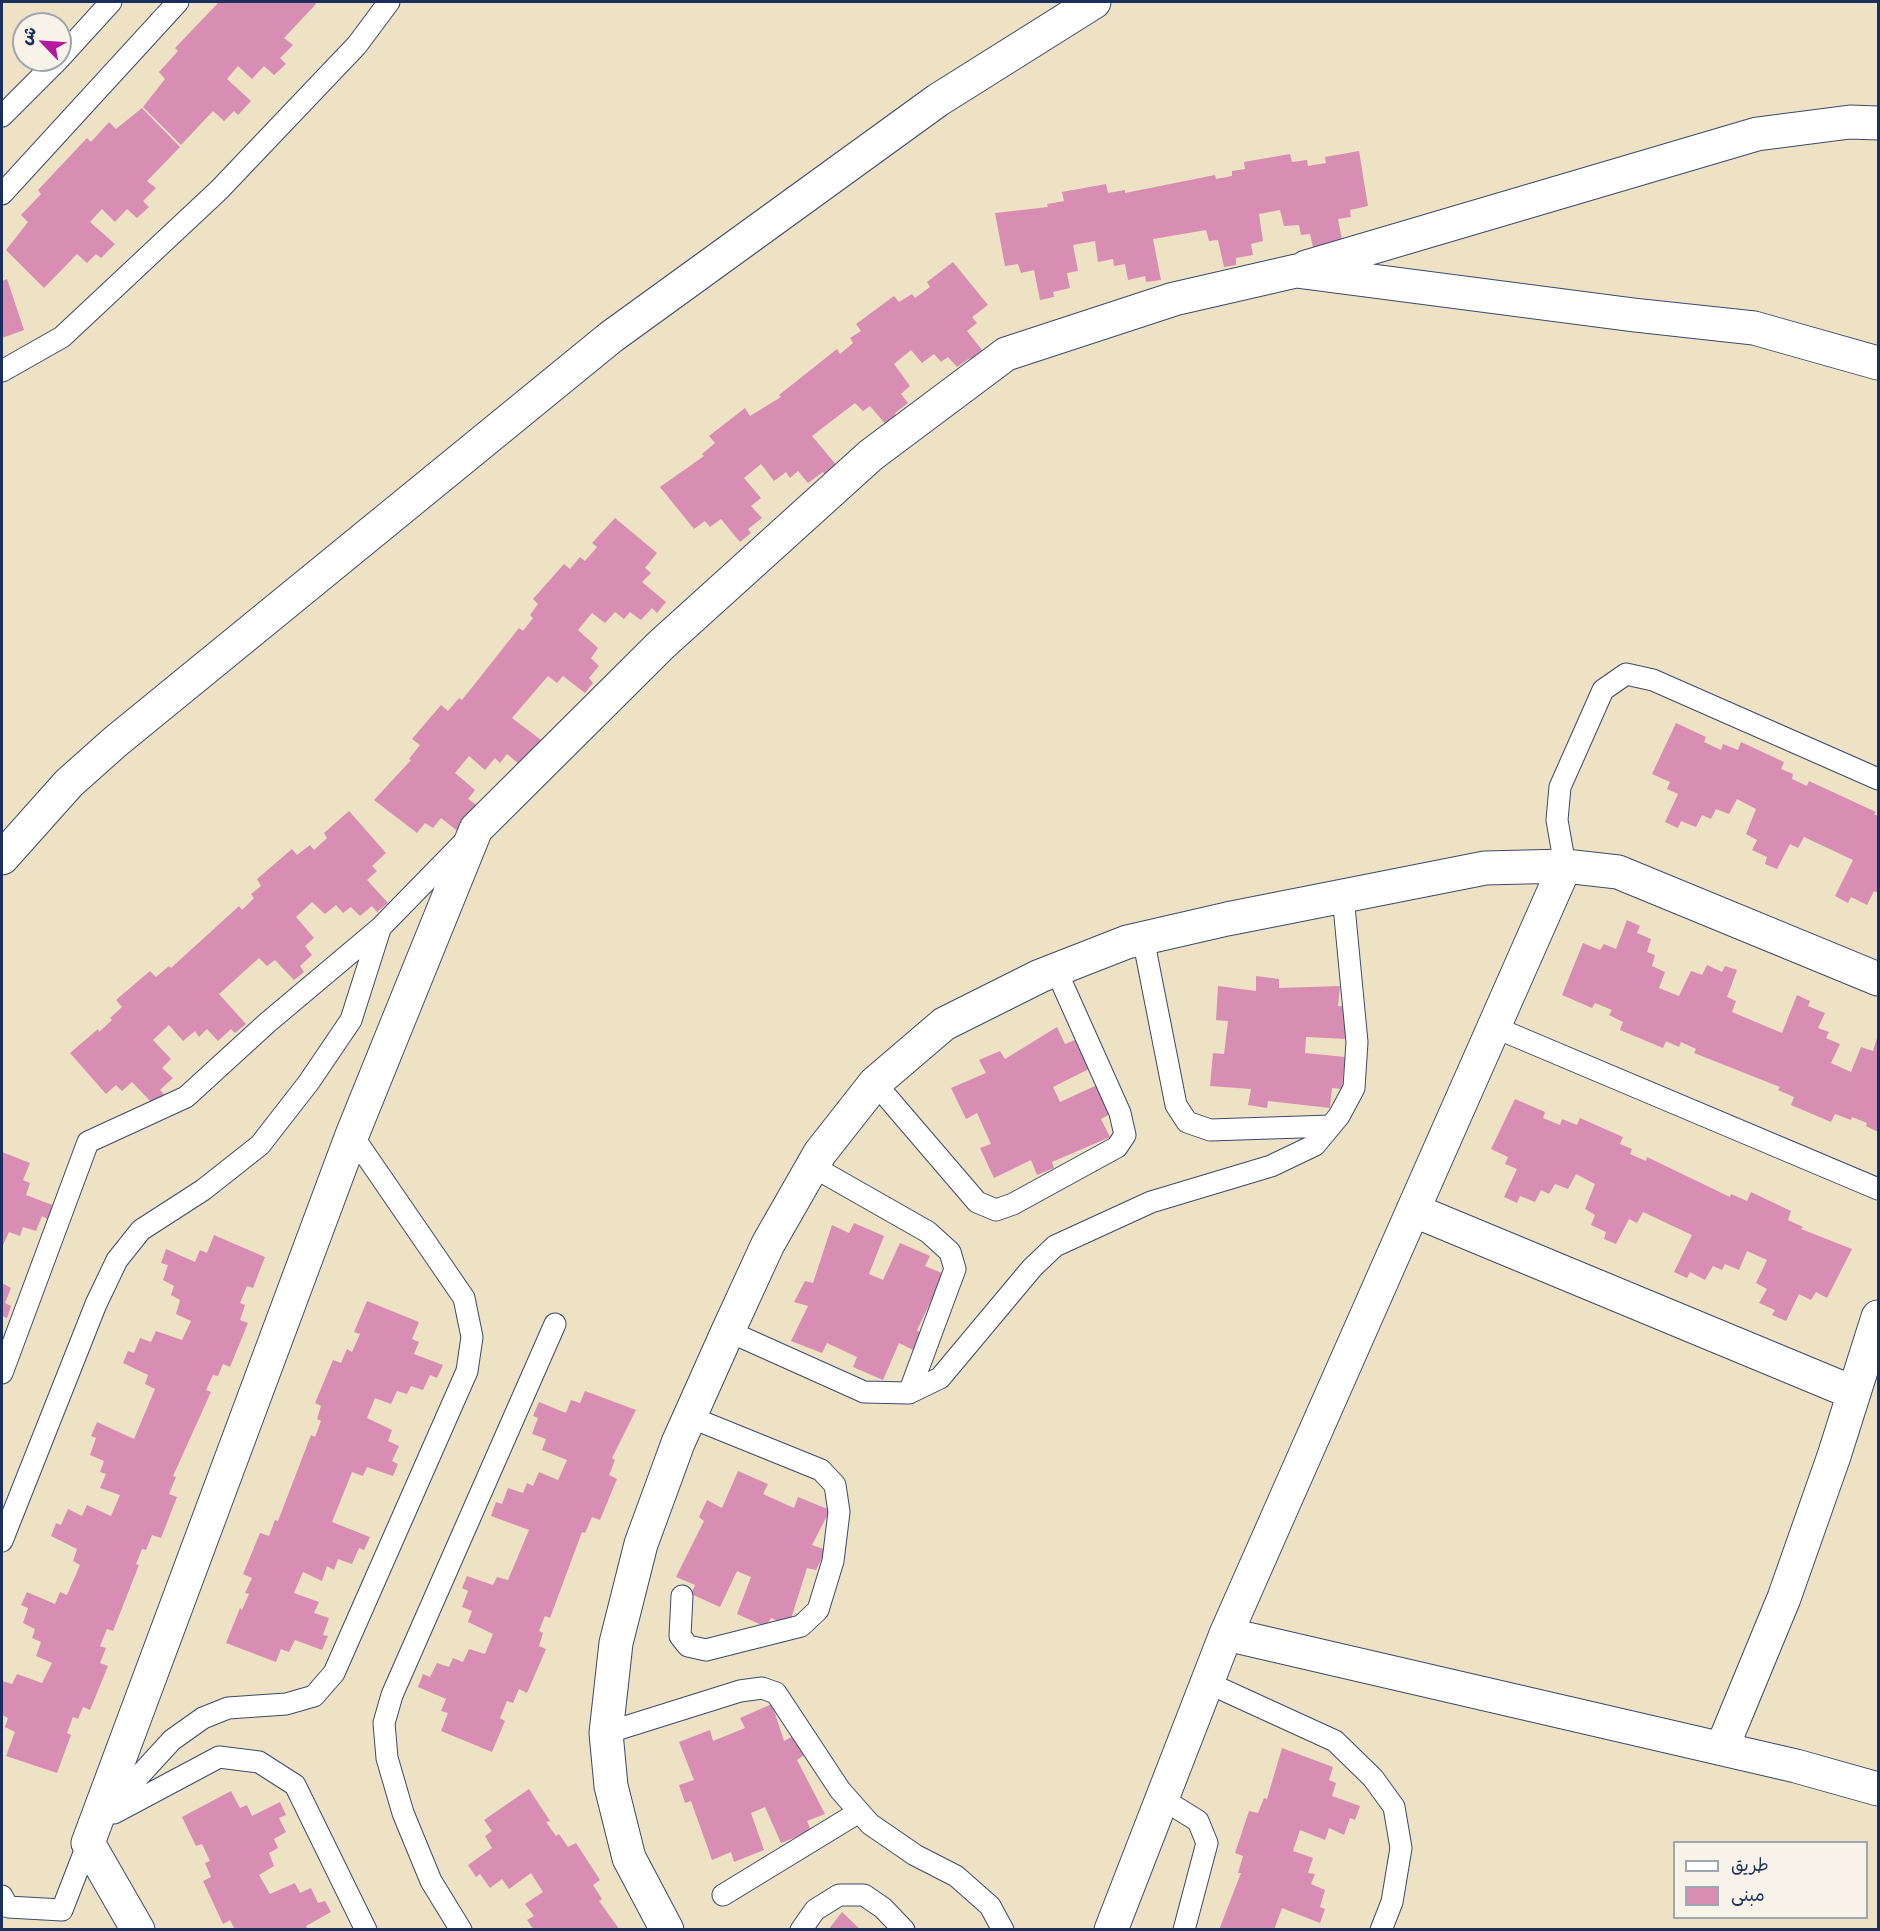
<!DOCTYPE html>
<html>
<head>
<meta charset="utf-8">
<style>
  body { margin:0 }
  #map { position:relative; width:1880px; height:1931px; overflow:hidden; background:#ede2c3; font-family:Delius,"Playpen Sans Arabic",sans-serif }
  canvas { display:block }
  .frame { position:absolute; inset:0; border:3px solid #1b2f5e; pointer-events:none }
  .legend { position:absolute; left:1673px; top:1841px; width:195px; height:78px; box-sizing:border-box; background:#f7f3e8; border:2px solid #9fa5b1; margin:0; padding:8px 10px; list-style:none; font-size:18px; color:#1b2f5e }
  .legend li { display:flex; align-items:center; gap:12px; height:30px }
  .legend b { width:30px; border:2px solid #9fa5b1 }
  .north { position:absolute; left:12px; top:12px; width:60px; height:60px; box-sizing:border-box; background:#f7f3e8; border:2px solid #9fa5b1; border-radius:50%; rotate:295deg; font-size:16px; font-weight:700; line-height:24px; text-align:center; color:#1b2f5e }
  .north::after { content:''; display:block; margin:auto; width:21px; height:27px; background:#b5179e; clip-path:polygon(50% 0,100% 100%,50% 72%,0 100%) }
</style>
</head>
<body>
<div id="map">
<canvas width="1880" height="1931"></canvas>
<div class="frame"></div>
<ul class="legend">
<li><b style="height:8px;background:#fff"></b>طريق</li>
<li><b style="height:16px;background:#d88eb3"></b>مبنى</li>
</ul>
<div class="north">ش</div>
</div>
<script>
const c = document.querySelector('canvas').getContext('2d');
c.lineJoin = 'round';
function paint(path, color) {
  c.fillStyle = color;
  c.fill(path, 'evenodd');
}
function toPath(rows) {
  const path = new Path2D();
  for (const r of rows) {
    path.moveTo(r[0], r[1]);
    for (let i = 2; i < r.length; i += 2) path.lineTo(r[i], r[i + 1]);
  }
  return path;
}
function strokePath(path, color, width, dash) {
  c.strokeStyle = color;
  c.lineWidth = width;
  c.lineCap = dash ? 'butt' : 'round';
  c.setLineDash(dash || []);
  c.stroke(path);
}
const building = toPath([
  [219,2,314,2,316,4,284,38,293,45,280,58,286,64,274,75,264,66,252,79,238,66,227,79,251,101,238,115,234,111,224,121,213,111,181,145,143,107,165,79,159,72,178,51,175,48],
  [142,108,180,147,147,181,156,188,143,201,149,207,137,218,127,209,115,222,102,209,90,222,115,244,101,258,96,254,87,263,77,254,44,288,6,250,28,222,21,215,41,194,38,190,87,138,91,142,109,122,116,129],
  [1359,151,1368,206,1350,210,1351,217,1338,219,1344,250,1329,245,1313,247,1310,234,1301,235,1299,225,1284,226,1280,210,1259,214,1263,241,1251,244,1253,255,1236,258,1236,265,1224,267,1218,240,1209,241,1206,230,1153,239,1161,280,1146,282,1145,276,1128,280,1125,264,1114,266,1113,259,1098,262,1095,241,1073,245,1078,271,1067,273,1070,288,1053,292,1054,297,1040,300,1034,270,1021,273,1018,264,1005,266,995,213,1048,207,1047,204,1064,201,1062,192,1106,184,1108,193,1125,190,1125,193,1215,175,1216,179,1232,176,1232,171,1245,169,1244,162,1290,154,1292,162,1307,160,1308,166,1326,163,1325,157],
  [953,262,988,305,972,317,977,323,967,331,986,355,975,364,970,358,957,367,948,357,941,362,934,354,922,363,911,350,894,364,910,386,901,394,908,403,895,413,898,419,888,427,870,406,863,411,855,403,812,436,838,467,826,477,823,472,808,483,798,471,790,478,786,472,774,481,761,464,744,478,761,498,751,506,762,518,748,529,751,533,740,542,721,519,710,527,705,521,694,529,660,487,704,456,702,454,715,443,709,436,745,408,750,416,781,397,779,395,837,349,840,354,853,343,850,338,861,331,856,324,894,296,899,302,912,294,915,298,930,287,927,282],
  [7,279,24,330,2,338,2,281],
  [615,518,657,553,645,568,651,573,642,582,666,602,657,613,652,608,641,620,630,612,624,619,615,612,605,623,592,613,578,630,598,648,591,658,599,666,589,678,593,683,585,693,563,676,557,683,548,676,512,718,545,743,535,755,530,751,519,764,507,754,500,763,495,758,485,770,469,756,455,773,475,790,468,799,481,808,465,837,441,818,433,828,425,823,417,833,374,800,411,760,409,759,420,745,412,739,441,705,448,711,459,698,462,700,519,628,523,631,533,618,530,615,538,604,533,599,564,564,570,569,580,557,585,561,597,547,592,543],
  [1676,723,1706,737,1704,742,1721,750,1723,744,1738,750,1741,742,1784,762,1781,769,1793,774,1792,779,1807,786,1809,781,1876,812,1874,814,1878,816,1878,893,1874,891,1867,905,1851,897,1848,903,1835,896,1853,860,1804,837,1798,848,1790,844,1777,869,1765,864,1767,857,1752,850,1757,840,1746,834,1756,809,1737,799,1729,814,1716,809,1711,819,1702,815,1696,827,1681,821,1678,828,1665,822,1678,794,1667,789,1670,782,1652,774],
  [349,811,386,853,372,866,377,871,367,880,388,903,377,912,372,906,360,916,351,907,343,913,336,905,325,914,312,902,296,917,314,938,305,946,312,955,300,966,304,972,294,980,275,960,267,966,259,958,219,994,246,1024,235,1033,231,1029,218,1041,207,1029,199,1037,195,1031,183,1041,169,1025,153,1040,171,1059,162,1068,173,1078,160,1090,164,1094,153,1104,132,1082,122,1091,116,1085,106,1094,70,1053,98,1029,99,1032,112,1020,110,1018,122,1007,116,1000,150,971,156,977,169,966,171,968,239,906,242,910,254,898,251,894,261,886,257,879,292,849,297,855,310,845,314,850,327,838,324,833],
  [1627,920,1640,926,1637,933,1651,939,1647,952,1655,955,1652,966,1665,972,1659,988,1679,996,1691,971,1702,975,1707,965,1722,972,1725,966,1737,970,1727,997,1736,1001,1732,1012,1782,1033,1797,995,1810,1001,1808,1006,1825,1013,1818,1028,1829,1032,1826,1038,1840,1044,1831,1063,1851,1072,1861,1047,1873,1051,1878,1035,1878,1132,1866,1126,1867,1123,1852,1117,1851,1120,1835,1114,1831,1122,1791,1105,1794,1097,1778,1090,1780,1087,1694,1053,1696,1049,1681,1042,1679,1047,1666,1041,1663,1048,1620,1030,1623,1022,1609,1015,1612,1010,1595,1003,1592,1008,1562,995,1583,943,1600,950,1604,944,1616,949],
  [1256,976,1279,979,1279,988,1340,986,1338,1006,1349,1007,1346,1039,1306,1037,1305,1053,1345,1057,1342,1089,1332,1088,1330,1108,1268,1101,1267,1108,1248,1105,1251,1089,1210,1086,1213,1053,1224,1054,1228,1021,1216,1020,1218,986,1256,991],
  [1057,1027,1065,1044,1075,1040,1089,1069,1053,1087,1060,1102,1097,1085,1110,1114,1101,1119,1110,1137,1052,1162,1054,1168,1037,1175,1031,1160,994,1178,980,1148,991,1144,977,1113,966,1119,951,1088,986,1073,979,1060,1000,1051,1005,1059],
  [1515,1099,1545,1112,1543,1118,1560,1125,1562,1119,1577,1125,1580,1118,1623,1137,1620,1144,1632,1149,1630,1154,1646,1161,1647,1157,1730,1197,1731,1194,1747,1201,1751,1192,1791,1211,1788,1220,1803,1227,1801,1229,1852,1249,1827,1298,1816,1292,1811,1300,1799,1294,1786,1321,1772,1315,1775,1310,1759,1303,1767,1289,1756,1283,1767,1260,1747,1251,1739,1270,1725,1264,1722,1270,1713,1266,1705,1280,1690,1272,1687,1278,1674,1272,1692,1235,1643,1212,1637,1223,1629,1219,1616,1244,1604,1239,1606,1232,1591,1225,1595,1215,1585,1209,1595,1184,1576,1174,1568,1189,1555,1184,1549,1194,1541,1190,1535,1202,1520,1196,1517,1203,1504,1197,1517,1169,1505,1164,1508,1157,1491,1149],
  [2,1152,30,1163,23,1180,30,1183,26,1195,55,1206,49,1220,42,1216,36,1231,23,1227,20,1236,9,1232,3,1245],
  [854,1223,884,1236,869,1274,883,1280,900,1243,930,1256,925,1266,944,1274,917,1330,922,1334,913,1350,899,1343,883,1380,853,1367,857,1357,827,1343,822,1353,791,1341,808,1306,794,1302,805,1281,813,1283,832,1225,849,1233],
  [214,1235,265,1257,253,1288,247,1286,240,1303,245,1305,240,1320,248,1323,230,1367,223,1364,218,1376,213,1375,206,1390,211,1392,173,1476,176,1477,169,1494,177,1497,161,1538,152,1535,146,1550,142,1549,136,1564,139,1565,113,1631,107,1629,100,1646,106,1648,100,1663,108,1666,90,1710,83,1707,78,1719,73,1717,67,1733,71,1735,57,1773,6,1756,15,1732,5,1727,8,1718,2,1715,2,1681,12,1684,17,1674,42,1683,52,1663,36,1656,41,1642,32,1638,35,1629,23,1623,28,1608,21,1605,27,1592,55,1604,60,1592,67,1595,80,1565,73,1561,77,1549,51,1536,56,1523,61,1525,68,1509,82,1516,87,1505,111,1516,120,1495,100,1488,106,1474,100,1472,104,1461,90,1455,96,1438,91,1436,97,1422,134,1439,155,1389,145,1384,148,1375,123,1363,128,1351,134,1353,140,1338,151,1342,156,1331,182,1340,191,1321,176,1314,180,1300,171,1295,174,1286,163,1280,168,1265,161,1263,166,1249,195,1262,200,1250,207,1253],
  [2,1283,11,1288,5,1303,11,1306,7,1318,2,1316],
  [367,1301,419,1322,412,1339,419,1342,414,1354,443,1365,437,1378,430,1375,423,1390,411,1386,407,1394,397,1391,391,1404,375,1398,367,1418,392,1430,388,1441,399,1446,392,1461,398,1464,393,1476,367,1467,363,1476,352,1472,332,1522,370,1537,364,1550,359,1548,352,1564,338,1559,334,1570,327,1566,322,1581,303,1572,294,1593,319,1602,314,1613,329,1618,323,1635,328,1636,322,1650,295,1640,289,1652,281,1649,276,1662,226,1643,240,1608,242,1610,249,1594,245,1593,252,1578,243,1574,260,1533,269,1536,275,1520,278,1521,311,1435,315,1437,321,1421,317,1419,321,1406,315,1403,333,1360,341,1363,347,1349,352,1352,360,1334,354,1332],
  [585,1391,636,1410,612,1458,615,1460,609,1475,617,1479,600,1520,592,1517,585,1533,582,1532,550,1618,545,1616,539,1631,543,1633,539,1646,546,1649,527,1693,519,1689,513,1703,507,1701,500,1718,505,1721,492,1752,441,1731,448,1713,441,1711,446,1699,418,1687,423,1674,430,1677,437,1663,449,1667,453,1658,463,1662,469,1649,485,1654,493,1634,468,1622,472,1611,462,1607,468,1591,462,1588,467,1576,493,1585,497,1577,508,1580,529,1530,491,1516,496,1502,502,1504,508,1488,523,1493,527,1483,533,1486,539,1472,558,1480,567,1460,542,1450,546,1439,532,1434,538,1418,533,1416,539,1402,566,1413,571,1400,580,1403],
  [738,1471,768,1484,763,1494,794,1508,798,1497,830,1510,812,1545,826,1550,816,1570,807,1568,789,1625,771,1618,766,1627,737,1614,751,1577,737,1571,720,1607,691,1594,695,1585,676,1577,704,1521,699,1517,707,1500,722,1508],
  [772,1704,784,1741,797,1734,804,1755,797,1760,825,1814,807,1821,811,1831,781,1843,765,1807,751,1813,764,1850,734,1862,731,1852,712,1860,691,1801,685,1803,679,1785,694,1780,679,1742,710,1730,713,1741,745,1728,740,1718],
  [1282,1748,1333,1767,1329,1780,1336,1783,1332,1796,1360,1806,1355,1820,1350,1818,1344,1835,1329,1828,1325,1840,1300,1830,1293,1851,1313,1858,1308,1873,1315,1874,1311,1884,1325,1890,1320,1907,1325,1909,1320,1923,1282,1908,1274,1930,1219,1930,1241,1873,1238,1873,1243,1856,1235,1853,1249,1811,1258,1813,1264,1798,1267,1799],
  [529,1789,550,1821,546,1822,556,1836,559,1834,568,1847,576,1843,600,1880,593,1885,602,1899,599,1901,620,1930,534,1930,527,1920,534,1916,525,1904,543,1892,531,1873,509,1889,502,1879,490,1888,480,1874,476,1877,468,1865,492,1848,485,1836,492,1831,484,1820],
  [231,1791,240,1808,247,1805,252,1816,280,1802,286,1815,279,1818,286,1832,274,1839,278,1848,269,1853,274,1866,259,1875,270,1894,295,1883,300,1893,311,1888,318,1903,325,1901,331,1912,306,1926,308,1930,235,1930,230,1920,223,1924,203,1881,211,1877,205,1863,210,1861,202,1844,196,1846,182,1817],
  [842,1912,861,1930,828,1930]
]);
const service = toPath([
  [60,58,111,2],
  [2,116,58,60],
  [2,194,178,2],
  [2,371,62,337,219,190,357,45,389,2],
  [1565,866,1557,820,1560,787,1603,690,1626,674,1653,680,1878,779],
  [1143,938,1176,1105,1187,1122,1210,1130,1331,1126],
  [1494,1027,1878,1189],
  [875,1083,977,1202,996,1210,1013,1204,1117,1147,1125,1135,1120,1113,1056,970],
  [812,1166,928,1232,950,1252,955,1269,909,1393],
  [728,1331,864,1392,909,1393,940,1378,1032,1268,1055,1246,1151,1202,1271,1166,1315,1145,1339,1116,1354,1088,1357,1042,1343,896],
  [2,1373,88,1142,186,1097,267,1023,380,928,465,841],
  [2,1541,96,1304,117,1260,141,1230,203,1190,260,1145,309,1082,351,1020,380,929],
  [682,1596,680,1636,688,1646,706,1650,801,1626,818,1610,833,1561,839,1512,835,1485,821,1470,690,1417],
  [1206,1682,1335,1741,1373,1778,1394,1807,1401,1848,1392,1902,1381,1930],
  [606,1733,740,1691,762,1688,776,1693,840,1790,870,1824,915,1855,956,1876,990,1906,1003,1930],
  [1161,1798,1198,1821,1207,1843,1184,1930],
  [105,1813,172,1740,203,1718,228,1708,286,1704,314,1696,334,1673,467,1371,472,1337,464,1298,352,1135],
  [114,1813,219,1757,259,1762,295,1785,366,1930],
  [723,1895,859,1812],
  [2,1896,8,1907,62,1910,88,1843],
  [461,1930,431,1881,403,1813,387,1758,384,1723,392,1695,555,1324],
  [801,1930,815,1910,839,1895,864,1895,883,1908,904,1930]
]);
const minor = toPath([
  [1306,267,1757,134,1850,122,1878,123],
  [1413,1210,1854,1393],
  [1226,1634,1796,1766,1878,1789],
  [1722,1748,1784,1598,1834,1456,1878,1317],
  [138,1930,88,1843,352,1135,476,829,661,645,871,455,1006,354,1174,299,1296,271,1634,315,1754,328,1878,363],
  [667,1930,629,1858,611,1786,606,1733,616,1643,641,1544,678,1443,728,1331,768,1244,820,1153,875,1083,944,1024,1040,976,1127,942,1227,919,1485,868,1565,866,1618,872,1878,979],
  [1111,1930,1226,1634,1565,866]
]);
const tertiary = toPath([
  [2,858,69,783,115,742,611,337,938,100,1094,2]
]);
paint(building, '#d88eb3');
strokePath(service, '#3a4a6d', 23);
strokePath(minor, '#3a4a6d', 35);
strokePath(tertiary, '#3a4a6d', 35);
strokePath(service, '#fff', 21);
strokePath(minor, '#fff', 33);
strokePath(tertiary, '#fff', 33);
</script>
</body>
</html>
